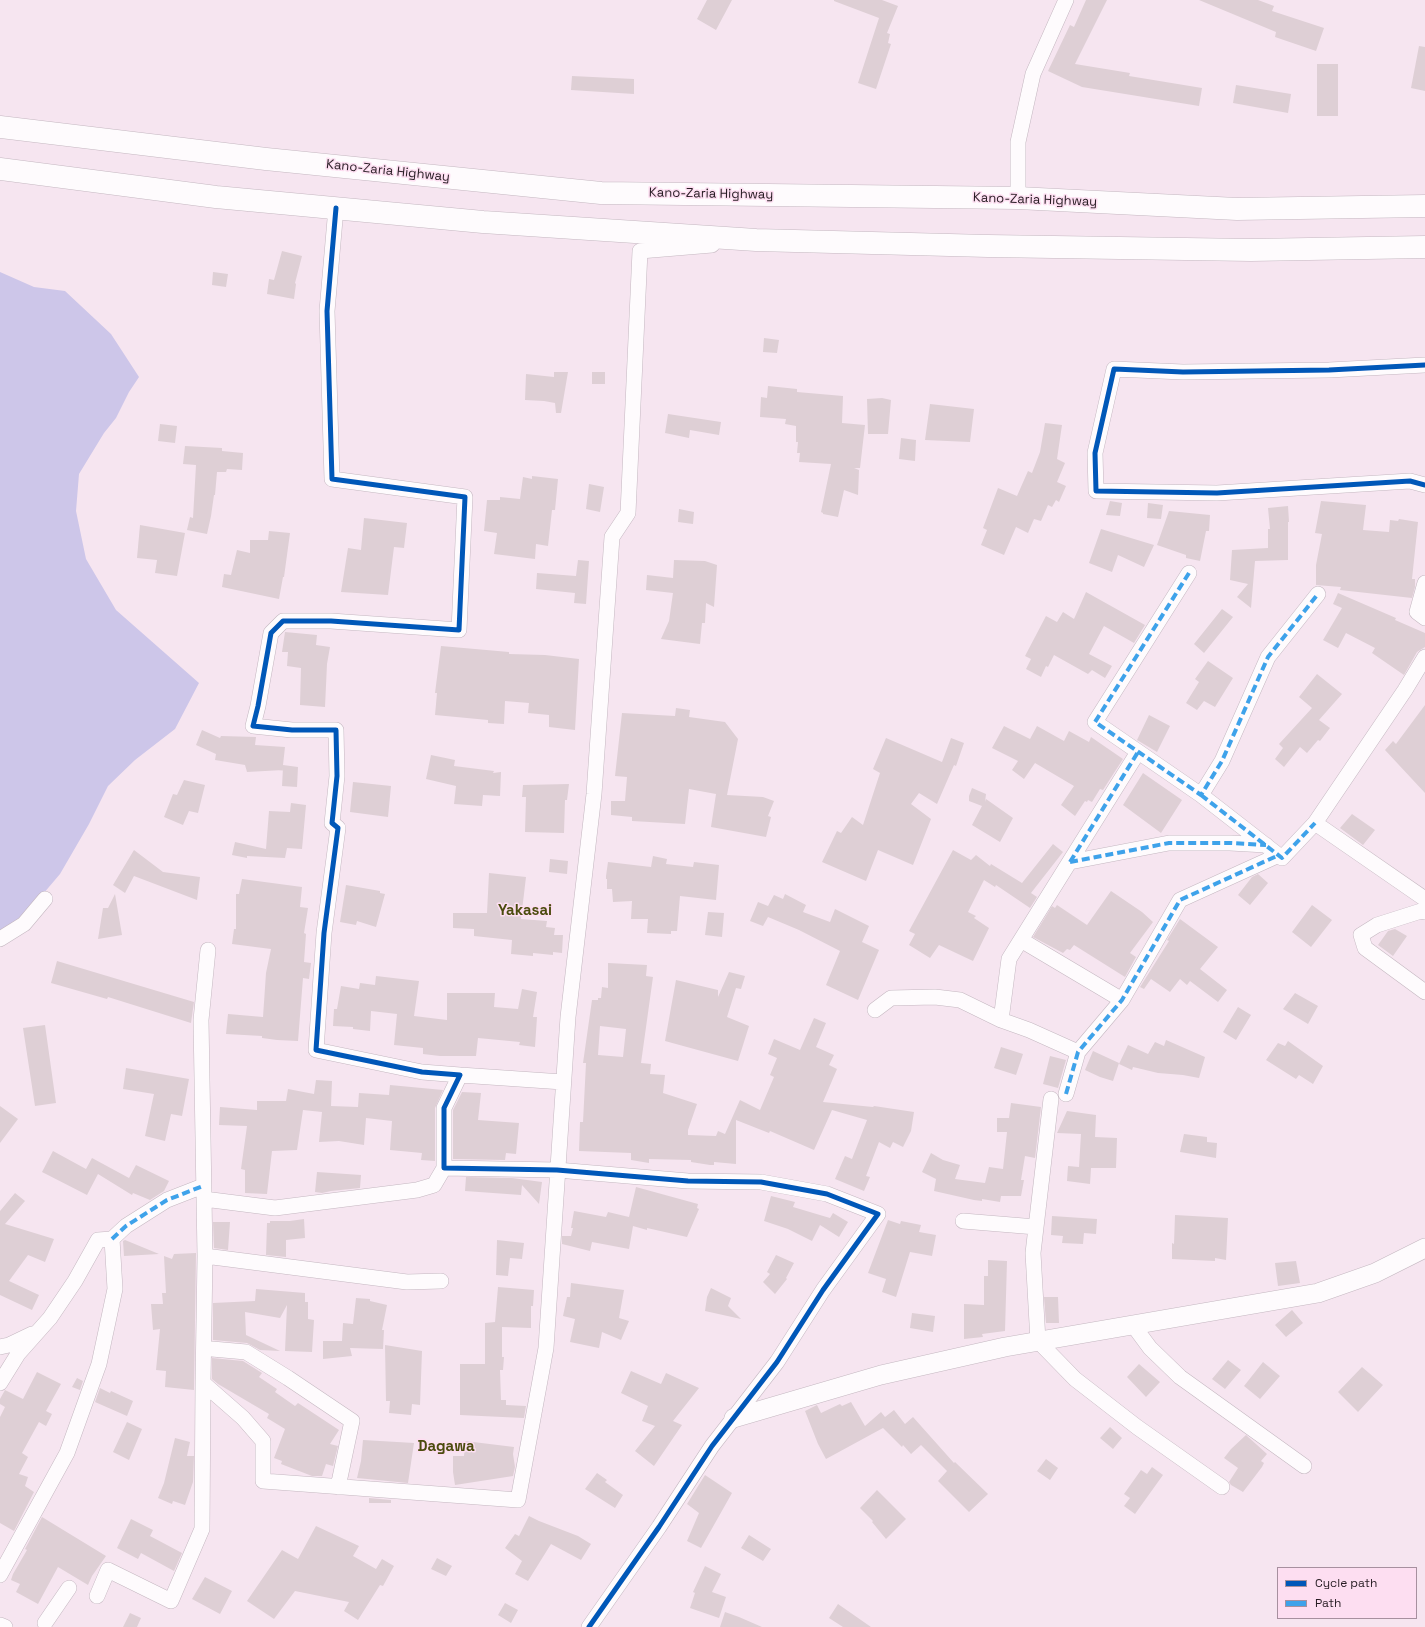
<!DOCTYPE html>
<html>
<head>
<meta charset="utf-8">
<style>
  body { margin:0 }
  #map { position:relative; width:1425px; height:1627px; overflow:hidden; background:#f6e5f0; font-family:"Space Grotesk",sans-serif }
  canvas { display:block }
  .legend { position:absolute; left:1277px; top:1567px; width:140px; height:52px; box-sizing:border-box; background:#fddef1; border:1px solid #a7909f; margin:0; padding:5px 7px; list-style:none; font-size:12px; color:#271c23 }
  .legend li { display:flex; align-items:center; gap:8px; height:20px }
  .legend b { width:20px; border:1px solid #a7909f }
</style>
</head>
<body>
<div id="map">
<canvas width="1425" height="1627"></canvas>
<ul class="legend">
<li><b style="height:5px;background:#0057b8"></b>Cycle path</li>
<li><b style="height:5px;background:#3ea2ea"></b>Path</li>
</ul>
</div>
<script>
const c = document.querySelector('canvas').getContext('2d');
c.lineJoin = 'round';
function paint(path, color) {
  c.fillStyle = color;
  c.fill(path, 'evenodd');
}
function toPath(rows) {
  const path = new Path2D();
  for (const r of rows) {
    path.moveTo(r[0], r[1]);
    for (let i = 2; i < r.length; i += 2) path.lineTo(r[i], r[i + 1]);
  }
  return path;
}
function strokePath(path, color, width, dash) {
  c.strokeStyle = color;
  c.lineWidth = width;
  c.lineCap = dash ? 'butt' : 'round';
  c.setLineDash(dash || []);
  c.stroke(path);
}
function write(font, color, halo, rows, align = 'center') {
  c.font = font + ' "Space Grotesk",sans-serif';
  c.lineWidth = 3;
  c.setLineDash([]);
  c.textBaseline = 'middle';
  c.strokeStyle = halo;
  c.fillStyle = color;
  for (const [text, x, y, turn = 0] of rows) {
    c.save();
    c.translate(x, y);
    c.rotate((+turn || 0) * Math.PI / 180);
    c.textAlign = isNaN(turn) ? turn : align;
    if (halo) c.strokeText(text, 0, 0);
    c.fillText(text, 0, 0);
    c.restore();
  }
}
const water = toPath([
  [0,272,34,287,65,291,111,334,139,377,129,392,116,418,104,433,79,474,76,511,86,559,116,610,199,683,175,729,135,760,108,786,89,824,60,874,15,927,0,934]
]);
const building = toPath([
  [707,0,732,0,716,30,697,19],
  [834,0,882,0,898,6,887,33,890,34,888,43,891,44,876,89,858,83,879,18,834,1],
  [1086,0,1107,0,1075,64,1130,73,1129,76,1202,88,1199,106,1082,87,1048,71,1070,25,1074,27],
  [1199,0,1258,0,1274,6,1272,11,1324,28,1316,51,1275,37,1276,32],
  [1419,46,1425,47,1425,91,1411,88],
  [1317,64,1338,64,1338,116,1317,116],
  [572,76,634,79,634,94,571,90],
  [1236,85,1291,94,1288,113,1233,103],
  [282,251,302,256,295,283,296,284,294,299,267,294,269,279,274,280],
  [213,272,228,274,226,287,212,285],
  [764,338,779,340,777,353,763,352],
  [554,372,568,372,561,413,556,413,555,403,544,401,525,400,526,374,554,377],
  [592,372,605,372,605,384,592,384],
  [768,386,797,389,797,392,843,396,842,423,865,425,860,468,854,468,859,470,858,495,844,490,838,517,823,514,823,513,821,512,831,464,799,462,800,453,797,453,798,442,796,442,796,426,785,424,786,419,760,417,761,397,767,398],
  [882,398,891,400,888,434,868,434,867,399],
  [930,404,974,409,970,442,925,440],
  [668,414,721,422,719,435,690,430,689,438,665,433],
  [1045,423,1062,425,1057,459,1065,463,1057,482,1066,486,1059,502,1056,500,1052,507,1048,505,1041,521,1034,519,1028,533,1016,527,1004,555,981,545,987,530,983,528,998,488,1017,496,1028,471,1032,473,1040,452],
  [160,424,177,426,175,443,158,441],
  [901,438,916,440,915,461,899,459],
  [185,446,222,448,222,451,243,453,242,470,227,469,226,472,217,472,215,495,214,495,211,516,207,534,187,530,190,517,193,518,196,465,183,464],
  [532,476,558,479,555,510,552,510,548,546,536,544,535,559,494,554,497,533,484,531,487,500,500,500,500,497,520,499,523,477,532,479],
  [589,484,604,487,600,512,586,509],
  [1110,501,1122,503,1120,516,1106,515],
  [1321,501,1366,505,1363,530,1389,532,1390,520,1398,521,1399,519,1418,522,1412,579,1415,579,1415,587,1412,598,1340,590,1341,587,1316,585,1316,565,1322,534,1315,533],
  [1148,503,1163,505,1161,519,1147,518],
  [1288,506,1289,522,1288,522,1288,560,1255,561,1251,608,1237,597,1248,584,1230,580,1232,550,1268,548,1268,529,1270,529,1268,508],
  [679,509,694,512,693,524,678,522],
  [1169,511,1210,515,1209,531,1206,531,1200,561,1186,558,1186,555,1157,545],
  [364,518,407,523,404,548,394,547,388,595,341,592,348,548,361,550],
  [140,525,185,533,177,576,155,573,157,560,137,558],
  [1101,529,1154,545,1144,567,1118,555,1112,572,1089,563],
  [269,531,290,533,284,577,283,577,279,599,222,587,224,574,231,575,237,550,250,553,250,540,268,540],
  [578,560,589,561,586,604,574,603,575,593,536,589,537,573,576,576],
  [674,560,705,561,717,565,714,607,706,603,705,623,702,623,700,644,661,639,669,621,673,593,646,590,647,575,673,578],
  [1086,592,1145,625,1134,643,1104,626,1089,654,1112,666,1105,678,1092,670,1088,674,1054,655,1048,667,1046,666,1041,677,1026,669,1031,659,1025,656,1046,616,1057,622,1063,612,1074,619],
  [1338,593,1396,618,1395,620,1425,633,1425,647,1417,652,1404,675,1372,653,1375,648,1346,633,1338,648,1323,640,1342,608,1333,604],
  [1222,609,1233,617,1204,653,1194,644],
  [285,632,317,635,316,645,330,647,327,664,325,707,300,705,301,668,287,666,288,652,282,652],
  [441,646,509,652,509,654,545,655,579,659,575,730,549,727,549,715,528,713,529,703,505,701,504,724,488,723,488,720,435,715,437,693,435,693],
  [1208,661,1233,678,1215,707,1204,701,1197,710,1186,703,1199,682,1195,679],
  [1317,674,1342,694,1319,720,1330,728,1320,741,1318,740,1307,753,1300,747,1284,767,1275,759,1283,748,1279,744,1312,708,1299,697],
  [1425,705,1425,793,1385,750,1393,741,1396,744],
  [676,708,690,710,689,717,725,722,738,739,727,795,763,797,774,801,768,816,771,817,766,837,711,827,716,794,689,789,685,824,632,821,632,817,611,815,611,801,625,801,627,777,615,776,622,713,675,716],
  [1149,715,1170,726,1157,752,1137,740],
  [1004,726,1030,739,1037,726,1064,741,1069,731,1089,742,1091,737,1123,759,1103,790,1100,789,1092,802,1088,800,1087,802,1085,801,1075,816,1061,805,1074,786,1035,763,1024,779,1012,770,1018,761,992,748],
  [202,730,220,738,221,736,256,737,255,745,285,747,283,765,298,767,297,787,282,786,283,768,283,770,247,772,245,765,215,760,216,754,196,745],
  [886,738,942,762,951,738,964,743,956,766,954,765,937,804,919,793,911,804,931,819,913,865,878,850,866,881,822,862,837,831,841,833,852,817,863,825,880,773,873,769],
  [431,755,455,760,454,766,494,771,493,773,501,772,500,796,483,795,482,806,454,804,456,786,426,779],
  [1143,773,1182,800,1161,833,1123,805],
  [184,780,205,785,198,813,189,811,183,825,164,817,173,794,177,795],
  [353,782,391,786,388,817,350,812],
  [569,784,567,800,565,800,564,833,525,832,526,797,522,797,523,785],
  [972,788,986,794,985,802,986,799,1013,818,1000,842,972,825,982,806,969,801,969,796],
  [291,803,306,805,302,849,287,848,285,858,247,856,247,858,232,855,235,842,266,849,269,811,290,812],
  [1352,814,1375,830,1363,845,1340,828],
  [1053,844,1063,852,1031,893,1037,897,1030,908,996,885,995,887,984,880,968,912,976,916,974,918,989,928,973,961,939,945,930,958,909,945,915,934,909,931,953,850,971,860,976,855,990,866,991,864,1022,883],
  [134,850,163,872,200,877,197,900,134,876,125,893,113,885],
  [653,856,667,859,666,864,693,867,694,862,719,865,716,900,680,896,677,931,671,931,671,934,647,933,648,919,631,919,632,901,613,902,612,889,607,889,607,879,606,879,606,876,608,862,651,867],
  [550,859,568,861,567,874,549,872],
  [489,873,526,877,521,919,547,921,546,927,555,928,554,935,563,935,562,953,553,952,553,955,533,953,533,956,511,954,512,940,474,936,474,929,453,928,453,913,487,913],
  [1258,874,1268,883,1250,905,1238,895,1252,877],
  [242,879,302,887,300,907,308,908,304,933,306,934,304,962,311,963,309,979,303,978,298,1041,277,1040,262,1038,262,1036,226,1034,228,1014,263,1017,266,973,271,949,232,944,234,929,236,929,236,894,239,894],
  [346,885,380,891,380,893,385,894,376,927,357,921,356,925,340,922],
  [1111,891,1142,912,1153,922,1130,953,1136,957,1125,977,1074,945,1070,950,1067,949,1063,953,1033,937,1052,906,1055,908,1057,905,1087,925],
  [115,894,122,935,98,939,103,908,108,908],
  [785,894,806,905,803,912,830,922,835,909,869,926,862,942,879,950,858,1000,826,985,840,951,799,930,768,917,763,926,750,921,758,902,768,906,774,895,783,899],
  [1312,905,1332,920,1311,947,1292,932],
  [708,912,724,913,722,937,705,935],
  [1180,919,1218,947,1200,969,1227,990,1218,1002,1190,981,1187,985,1180,979,1170,992,1151,979,1144,989,1140,987,1169,941,1167,940],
  [1395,929,1407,936,1393,956,1378,945,1388,931],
  [57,961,194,1002,191,1023,108,997,107,999,51,983],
  [608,963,647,965,646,976,653,977,641,1063,651,1064,650,1074,665,1075,663,1093,697,1104,688,1130,688,1135,716,1136,718,1131,725,1134,740,1100,760,1110,774,1077,770,1075,777,1058,768,1054,774,1039,800,1050,814,1018,826,1023,816,1047,834,1055,829,1065,837,1069,823,1102,873,1107,874,1106,914,1112,911,1131,903,1147,893,1142,890,1148,879,1142,866,1176,870,1177,864,1191,835,1179,845,1156,852,1159,867,1120,832,1110,814,1150,770,1131,769,1133,736,1120,736,1164,714,1162,714,1165,710,1165,691,1162,691,1160,649,1159,649,1163,631,1160,631,1153,579,1151,580,1122,583,1122,586,1063,583,1063,592,1000,598,1000,598,998,601,998,602,987,608,988],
  [600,1026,626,1029,623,1057,598,1055],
  [729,972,745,976,741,989,736,988,727,1017,749,1026,738,1061,665,1041,676,980,718,990,718,997],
  [376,976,419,981,414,1016,447,1020,447,993,495,993,494,1007,518,1009,522,989,537,992,533,1017,537,1017,535,1047,519,1045,520,1042,478,1038,476,1056,440,1056,423,1054,423,1048,394,1045,397,1014,371,1011,370,1031,353,1029,353,1027,333,1026,334,1009,337,1009,341,986,359,989,360,983,375,985],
  [1295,993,1318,1006,1308,1024,1283,1009],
  [1238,1007,1251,1015,1236,1040,1223,1032],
  [45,1025,56,1103,35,1106,23,1028],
  [1166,1040,1205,1057,1199,1078,1183,1075,1158,1073,1133,1067,1132,1070,1119,1064,1128,1045,1148,1054,1155,1042,1164,1046],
  [1288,1041,1323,1066,1313,1084,1299,1075,1296,1079,1266,1060,1278,1043,1285,1046],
  [1001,1047,1023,1054,1016,1075,994,1068],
  [1093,1051,1119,1063,1113,1081,1100,1077,1085,1070],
  [1050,1056,1066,1060,1058,1088,1043,1084],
  [126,1068,189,1079,182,1116,171,1114,165,1141,145,1136,154,1094,123,1089],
  [316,1080,332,1081,331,1106,358,1107,359,1093,389,1095,390,1085,443,1090,435,1108,435,1161,421,1160,422,1153,390,1150,392,1121,366,1118,364,1145,339,1141,319,1142,322,1112,303,1110,297,1150,272,1151,267,1194,245,1193,245,1170,241,1169,247,1126,219,1125,220,1107,257,1110,257,1101,286,1101,288,1089,314,1094],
  [462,1092,481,1093,478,1120,519,1123,516,1154,506,1153,505,1160,453,1159,453,1110],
  [1011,1103,1041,1107,1035,1158,1025,1156,1021,1180,1024,1180,1021,1196,1001,1196,1000,1202,982,1199,982,1201,974,1200,934,1191,936,1179,922,1172,931,1153,943,1160,960,1165,955,1179,985,1183,989,1167,1003,1169,1007,1132,997,1132,997,1118,1009,1118],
  [0,1106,18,1119,0,1143],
  [1067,1111,1096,1115,1095,1137,1117,1138,1116,1168,1091,1168,1090,1184,1067,1181,1068,1166,1079,1167,1081,1134,1057,1133],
  [1184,1134,1207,1137,1207,1142,1217,1143,1216,1158,1180,1152],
  [53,1151,86,1169,92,1158,129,1178,136,1165,169,1181,164,1191,150,1200,133,1193,132,1195,98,1174,87,1195,42,1172],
  [317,1172,361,1175,360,1188,331,1191,322,1193,315,1192],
  [466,1177,512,1178,542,1182,539,1204,522,1185,521,1195,465,1191],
  [636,1187,698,1204,697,1208,699,1209,687,1237,647,1228,647,1230,633,1226,629,1249,592,1242,590,1251,562,1244,562,1236,571,1236,573,1228,571,1228,574,1211,606,1217,608,1212,629,1217],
  [15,1193,25,1201,5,1224,54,1239,45,1262,28,1255,9,1281,39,1295,32,1310,0,1295,0,1211],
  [771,1196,795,1202,793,1207,830,1218,833,1213,848,1222,839,1237,820,1225,812,1241,788,1229,764,1221],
  [1175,1215,1228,1218,1226,1260,1215,1258,1215,1261,1172,1259,1172,1243,1174,1244],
  [1052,1216,1097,1219,1096,1234,1084,1233,1083,1244,1062,1243,1063,1236,1051,1235],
  [304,1219,305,1238,286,1240,286,1257,266,1255,267,1223,270,1223,270,1221,290,1221],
  [888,1220,900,1224,901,1221,921,1225,919,1232,936,1235,932,1256,910,1252,896,1297,882,1292,886,1279,868,1273],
  [213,1222,230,1222,228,1250,214,1248],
  [125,1240,159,1254,124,1256,123,1241],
  [497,1240,524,1243,522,1259,510,1258,508,1276,496,1275],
  [196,1253,194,1390,165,1387,166,1371,156,1370,160,1329,153,1330,151,1304,163,1304,162,1293,166,1293,164,1256,172,1259,174,1254],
  [776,1255,794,1263,786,1278,787,1279,775,1294,763,1282,770,1274,767,1272],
  [988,1260,1007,1261,1005,1331,982,1334,983,1337,964,1339,964,1304,984,1305,984,1276,988,1276],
  [1296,1261,1300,1283,1278,1286,1275,1263],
  [571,1283,624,1290,619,1318,629,1321,621,1340,602,1332,599,1348,570,1342,575,1319,563,1316,567,1297,570,1297],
  [498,1287,534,1290,533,1306,531,1306,531,1328,502,1327,502,1357,504,1357,503,1370,500,1370,501,1400,506,1400,506,1405,526,1406,524,1418,460,1415,460,1364,485,1364,485,1323,495,1322],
  [711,1288,731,1298,728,1306,741,1319,705,1311,707,1297],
  [256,1289,305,1293,305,1302,308,1302,308,1319,314,1320,312,1352,285,1351,287,1305,280,1318,245,1312,246,1335,280,1351,260,1350,247,1343,213,1340,213,1303,255,1301],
  [1044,1297,1058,1297,1059,1323,1046,1323],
  [356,1298,370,1299,370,1301,387,1305,382,1330,384,1330,383,1349,350,1348,352,1356,323,1359,323,1341,342,1341,343,1323,353,1324],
  [1292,1310,1303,1323,1286,1337,1275,1325],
  [912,1313,935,1316,933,1332,910,1328],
  [385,1345,422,1351,420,1405,412,1404,411,1415,389,1413,390,1401,386,1401],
  [212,1358,243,1361,262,1373,259,1377,277,1389,275,1392,295,1406,298,1403,339,1430,330,1444,338,1446,333,1466,326,1464,322,1476,312,1476,281,1464,282,1461,274,1458,285,1429,267,1418,269,1414,218,1384,212,1379],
  [1228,1360,1241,1370,1225,1389,1212,1379],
  [1263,1362,1280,1376,1260,1399,1244,1386],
  [1139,1364,1160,1382,1146,1397,1127,1377],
  [1362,1367,1383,1385,1358,1412,1338,1392],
  [631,1371,661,1384,666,1373,699,1388,673,1421,682,1425,654,1466,635,1451,655,1426,642,1421,648,1406,621,1393],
  [37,1372,61,1384,46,1411,52,1414,46,1426,39,1422,22,1453,28,1457,19,1474,28,1477,25,1486,34,1492,14,1531,0,1523,0,1417,5,1407,0,1404,0,1399,5,1390,23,1399],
  [77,1378,83,1381,80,1390,72,1387],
  [100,1388,110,1393,111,1391,133,1401,127,1416,95,1402],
  [851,1402,865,1426,881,1412,885,1417,894,1410,905,1424,913,1417,954,1463,955,1462,988,1494,969,1512,938,1481,947,1471,921,1445,911,1454,903,1445,902,1447,883,1428,826,1459,818,1444,805,1411,817,1405,821,1413,840,1404,842,1406],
  [127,1422,142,1429,129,1460,113,1452],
  [1110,1427,1122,1438,1113,1449,1100,1438],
  [1246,1435,1267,1454,1261,1461,1264,1463,1262,1467,1243,1492,1231,1485,1229,1482,1238,1468,1224,1458,1231,1449],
  [175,1438,190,1442,187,1456,194,1456,193,1482,185,1505,173,1501,172,1504,158,1498,164,1483],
  [363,1440,414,1443,408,1483,357,1478,361,1461],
  [465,1441,514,1447,513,1454,515,1467,513,1476,455,1485,453,1472,453,1456,464,1456],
  [1046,1459,1058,1468,1050,1480,1037,1471],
  [1152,1467,1163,1475,1135,1514,1124,1506,1130,1498,1124,1494,1141,1470,1147,1474],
  [597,1473,607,1480,605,1482,623,1495,615,1508,585,1489],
  [705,1475,732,1493,701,1548,687,1541,699,1513,687,1504],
  [877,1490,906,1519,886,1539,872,1522,873,1521,860,1508],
  [369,1498,391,1500,391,1503,369,1503],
  [529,1516,539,1521,578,1536,591,1544,581,1560,551,1544,528,1581,515,1574,522,1561,505,1548,515,1534,519,1536],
  [42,1517,106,1556,92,1576,88,1585,58,1567,38,1604,16,1592,20,1584,11,1580,13,1574,27,1550,25,1549],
  [131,1519,153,1530,150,1536,182,1553,174,1571,141,1553,138,1559,117,1548],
  [316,1526,359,1546,353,1556,376,1569,382,1559,394,1566,383,1586,380,1585,358,1620,344,1611,349,1602,295,1591,274,1619,247,1601,282,1550,298,1559],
  [749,1535,771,1549,763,1561,741,1548],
  [437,1558,452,1566,446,1576,431,1569],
  [705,1566,721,1574,712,1592,726,1597,719,1618,690,1608,695,1593,693,1592],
  [205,1577,232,1591,220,1614,192,1599],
  [505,1603,518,1610,511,1623,498,1615],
  [838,1604,871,1627,843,1627,829,1618],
  [725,1612,739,1617,762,1627,720,1627],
  [130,1613,141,1618,137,1627,123,1627]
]);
const minor = toPath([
  [1018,198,1018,142,1033,74,1066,0],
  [336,208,327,311,332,479,465,497,459,630,331,621,283,621,271,633,258,706,253,726,292,730,336,730,337,776,332,823,338,828,324,933,316,1050,422,1072,460,1075,444,1108,444,1168,557,1170,688,1181,761,1182,827,1194,878,1214,823,1290,777,1362,712,1446,659,1527,589,1627],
  [1425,365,1329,370,1183,372,1114,369,1095,453,1096,491,1217,493,1410,481,1425,485],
  [1189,573,1095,722,1201,795,1222,761,1268,657,1318,594],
  [1425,583,1417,612,1425,618],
  [1425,657,1405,690,1315,823,1425,899],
  [1201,795,1282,858,1315,823],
  [1070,862,1169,843,1230,843,1266,845],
  [1425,912,1421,911,1377,925,1361,935,1365,948,1425,992],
  [0,939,24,924,45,899],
  [1021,940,1122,1000],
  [208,950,201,1020,205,1256,203,1383,243,1418,263,1441,263,1481,518,1500,546,1348,568,1017,594,794,612,537,628,513,640,251,712,245],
  [875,1010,891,998,935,997,960,1000,1001,1020],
  [1078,1052,1029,1030,1001,1020,1009,959,1138,752],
  [460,1075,563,1082],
  [1066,1094,1078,1052,1122,1000,1180,900,1279,855],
  [1051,1099,1033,1253,1038,1341,1075,1379,1137,1427,1222,1487],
  [204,1199,275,1208,417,1190,434,1185,444,1168],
  [963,1221,1036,1227],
  [112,1239,126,1226,167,1200,203,1186],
  [205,1256,407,1282,441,1281],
  [1133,1325,1150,1348,1180,1377,1304,1466],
  [0,1347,9,1345,32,1334],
  [212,1349,246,1352,288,1378,352,1421,338,1487],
  [0,1383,18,1354,50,1318,75,1281,98,1240,112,1239,115,1289,99,1364,67,1453,0,1575],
  [97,1596,108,1570,171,1601,202,1529,203,1383],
  [45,1623,69,1588],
  [0,1625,5,1627]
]);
const tertiary = toPath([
  [734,1418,881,1375,1005,1347,1318,1293,1375,1273,1425,1248]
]);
const trunk = toPath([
  [0,127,266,159,601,193,1018,198,1237,209,1425,206],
  [0,169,216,197,483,222,756,240,988,246,1251,250,1425,247]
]);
const quiet = toPath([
  [1189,573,1095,722,1201,795,1222,761,1268,657,1318,594],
  [1201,795,1282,858,1315,823],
  [1070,862,1169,843,1230,843,1266,845],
  [1070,862,1138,752],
  [1066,1094,1078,1052,1122,1000,1180,900,1279,855],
  [112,1239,126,1226,167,1200,203,1186]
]);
const cycleway = toPath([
  [336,208,327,311,332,479,465,497,459,630,331,621,283,621,271,633,258,706,253,726,292,730,336,730,337,776,332,823,338,828,324,933,316,1050,422,1072,460,1075,444,1108,444,1168,557,1170,688,1181,761,1182,827,1194,878,1214,823,1290,777,1362,712,1446,659,1527,589,1627],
  [1425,365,1329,370,1183,372,1114,369,1095,453,1096,491,1217,493,1410,481,1425,485]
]);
const streetNames = [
  ["Kano-Zaria Highway",388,171,6],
  ["Kano-Zaria Highway",711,194,1],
  ["Kano-Zaria Highway",1035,200,2]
];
const quarterNames = [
  ["Yakasai",525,911],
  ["Dagawa",446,1447]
];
paint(water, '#cdc6e9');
paint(building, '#decfd5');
strokePath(minor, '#c4b7c0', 16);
strokePath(tertiary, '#c4b7c0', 20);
strokePath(trunk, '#c4b7c0', 23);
strokePath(minor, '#fefbfd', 15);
strokePath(tertiary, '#fefbfd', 19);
strokePath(trunk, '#fefbfd', 22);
strokePath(quiet, '#3ea2ea', 4, [8, 4]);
strokePath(cycleway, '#0057b8', 5);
write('13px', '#271c23', '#fddef1', streetNames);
write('bold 15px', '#4b4c0e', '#fddef1', quarterNames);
</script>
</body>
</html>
